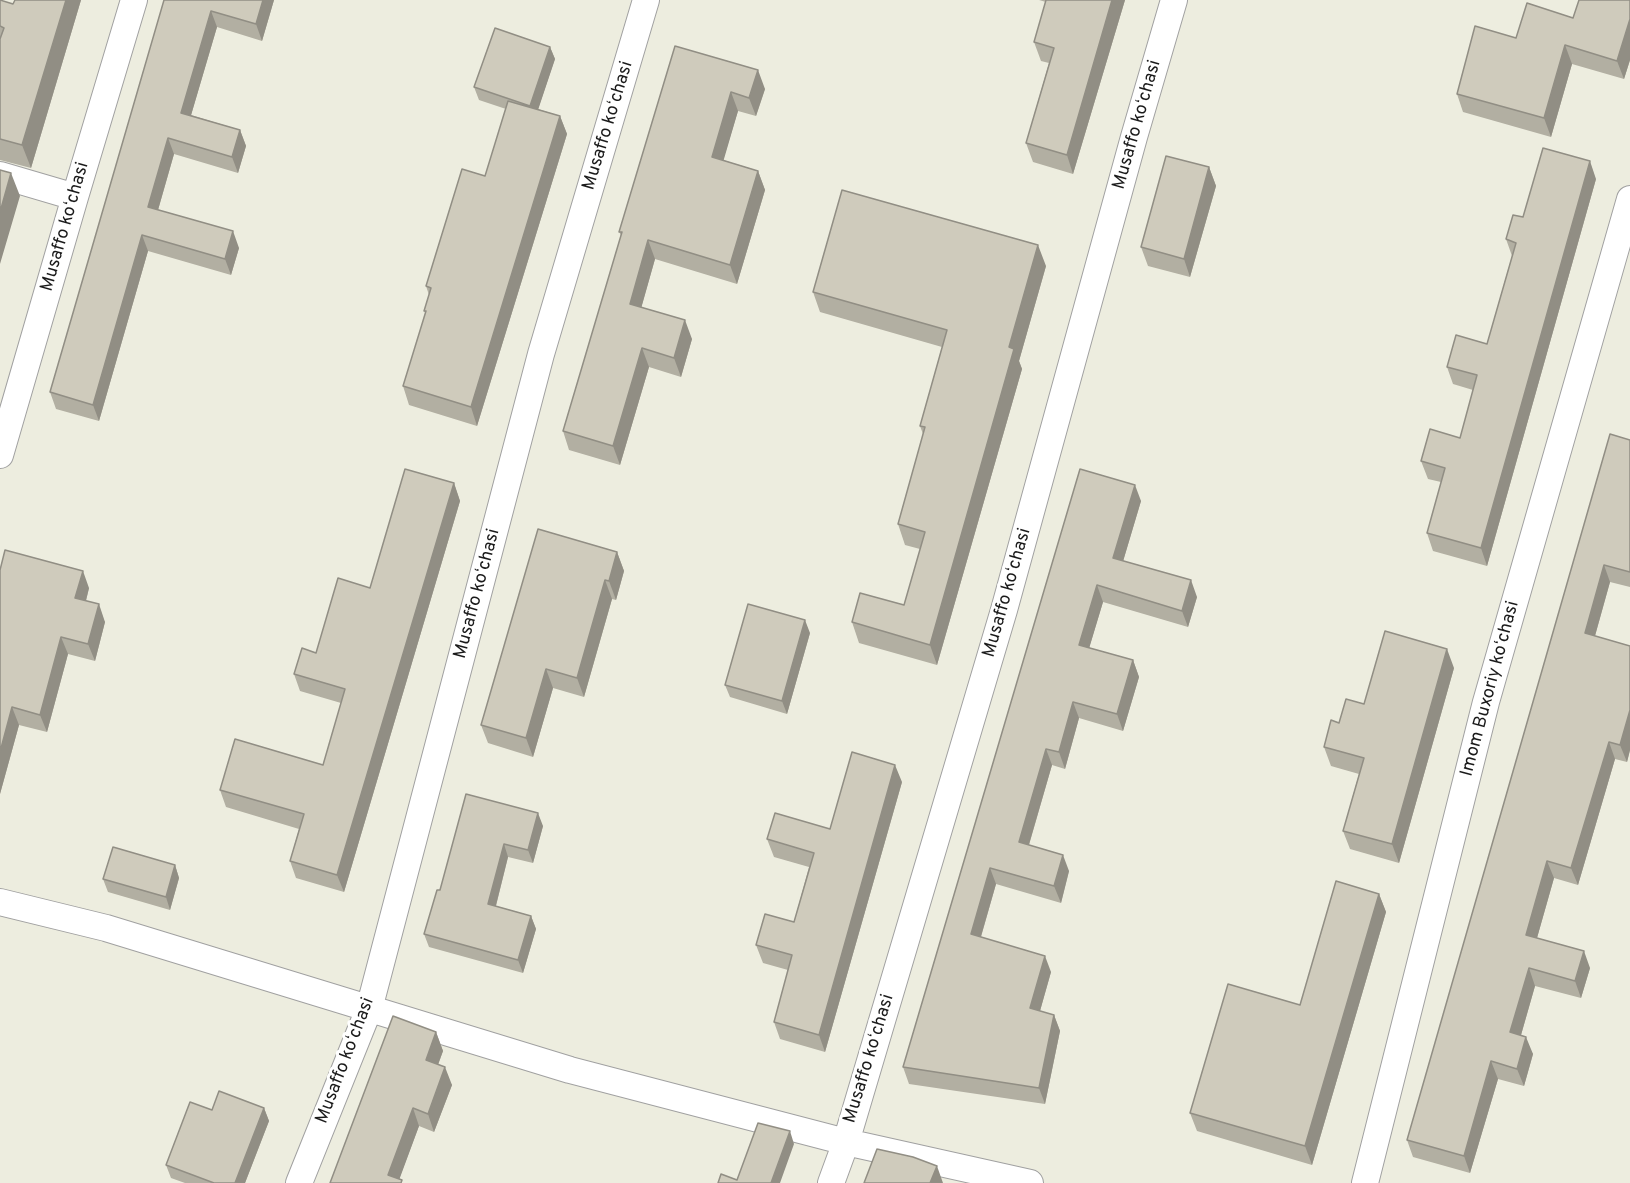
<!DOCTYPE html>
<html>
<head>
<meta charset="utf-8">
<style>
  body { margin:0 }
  canvas { display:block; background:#ededdf }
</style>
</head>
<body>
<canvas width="1630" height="1183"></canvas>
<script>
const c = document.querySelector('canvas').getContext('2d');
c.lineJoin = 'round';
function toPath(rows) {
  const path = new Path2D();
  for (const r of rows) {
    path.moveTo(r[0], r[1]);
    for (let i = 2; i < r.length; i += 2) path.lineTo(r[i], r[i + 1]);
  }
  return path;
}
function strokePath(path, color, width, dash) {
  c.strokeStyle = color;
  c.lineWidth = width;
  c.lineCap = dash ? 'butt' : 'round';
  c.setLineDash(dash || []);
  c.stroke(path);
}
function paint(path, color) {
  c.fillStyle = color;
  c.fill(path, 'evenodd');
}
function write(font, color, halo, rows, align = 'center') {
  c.font = font + ' Overpass,sans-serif';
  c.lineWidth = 6;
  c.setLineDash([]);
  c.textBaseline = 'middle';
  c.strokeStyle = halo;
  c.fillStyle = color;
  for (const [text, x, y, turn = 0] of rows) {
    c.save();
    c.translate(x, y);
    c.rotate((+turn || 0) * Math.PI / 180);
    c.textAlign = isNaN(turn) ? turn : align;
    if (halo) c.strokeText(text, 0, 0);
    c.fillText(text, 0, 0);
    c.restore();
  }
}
const street = toPath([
  [0,175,75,197],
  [0,455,75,197,134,0],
  [0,902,106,928,570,1070,846,1142,1030,1183],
  [299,1183,369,1009,541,354,646,0],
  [831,1183,846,1142,1004,610,1134,137,1174,0],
  [1365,1183,1486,702,1630,199]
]);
const wall = toPath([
  [0,0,13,4,15,0,81,0,31,168,4,161,0,160],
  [164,0,274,0,262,41,217,27,191,115,240,130,246,146,238,173,174,154,158,210,239,248,231,275,148,251,99,421,56,409,50,392],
  [1039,0,1125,0,1073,174,1033,162,1026,143,1049,63,1041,61,1034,42,1046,2],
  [1630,0,1630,60,1624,79,1572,64,1551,137,1463,112,1457,94,1516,38,1573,18],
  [675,46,765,89,756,116,738,111,723,160,758,171,765,190,737,284,655,259,641,308,692,339,681,377,649,367,620,465,569,450,563,431,621,235,619,232],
  [550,47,555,59,538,109,560,116,567,134,477,426,409,405,403,386,426,314,424,311,429,295,426,286,485,176,506,109,479,100,474,87],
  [1209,167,1216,186,1190,277,1148,266,1141,247],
  [1596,179,1487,566,1433,551,1427,533,1441,482,1428,479,1421,461,1460,438,1473,390,1453,384,1447,367,1487,344,1512,256,1506,239,1523,217],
  [1046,266,1019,361,1022,369,937,665,859,643,852,622,904,605,920,549,905,545,898,524,923,434,920,426,942,347,820,312,813,292],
  [1630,440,1630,587,1610,582,1595,636,1630,646,1630,750,1627,762,1615,759,1578,885,1554,878,1537,938,1590,968,1581,998,1535,986,1521,1035,1533,1054,1524,1086,1498,1079,1470,1173,1413,1157,1407,1140],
  [1080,469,1141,501,1123,561,1197,597,1188,627,1103,602,1089,648,1133,660,1139,677,1123,731,1079,718,1065,769,1052,765,1029,845,1069,871,1061,903,996,884,981,937,1051,972,1040,1011,1054,1015,1060,1031,1045,1104,909,1084,903,1067],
  [454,483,460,501,344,892,296,878,290,861,299,829,226,807,220,790,323,765,341,703,300,691,294,674,316,653],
  [617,552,624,571,616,600,612,599,584,697,553,688,533,757,488,743,481,725],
  [0,570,89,588,86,601,105,622,95,661,68,654,47,732,19,725,0,794],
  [810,633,787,714,730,697,725,685],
  [1454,668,1399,863,1350,849,1343,831,1359,774,1331,766,1324,747,1339,723,1364,704],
  [902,782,825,1052,780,1039,774,1022,788,970,763,963,756,945,794,922,809,867,774,857,767,839,830,829],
  [466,794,543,826,533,863,508,857,496,906,531,916,536,929,523,973,429,947,424,934,440,890],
  [175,865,179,878,170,910,108,892,103,879],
  [1379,894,1386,912,1312,1165,1197,1131,1190,1113,1300,1005],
  [436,1032,443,1051,438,1065,452,1085,434,1132,419,1126,399,1179,330,1183],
  [264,1108,269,1121,245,1183,185,1183,171,1178,166,1165,212,1110]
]);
const shadedWall = toPath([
  [66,0,81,0,31,168,22,145],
  [263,0,274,0,262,41,256,24],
  [1112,0,1125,0,1073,174,1067,155],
  [211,11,217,27,187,129,181,113],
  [1630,19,1630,60,1624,79,1617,61],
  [1565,45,1572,64,1551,137,1544,118],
  [550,47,555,59,535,119,530,106],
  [758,70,765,89,756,116,749,98],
  [731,92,738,111,719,176,712,157],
  [560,116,567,134,477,426,471,407],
  [240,130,246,146,238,173,232,157],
  [168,138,174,154,154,224,148,207],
  [1590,161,1596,179,1487,566,1481,548],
  [1209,167,1216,186,1190,277,1184,259],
  [758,171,765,190,737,284,730,265],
  [11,173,20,196,0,264,0,212],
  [233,231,239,248,231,275,225,259],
  [142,235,148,251,99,421,93,405],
  [648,240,655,259,637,323,630,304],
  [1038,245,1046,266,1019,361,1022,369,937,665,930,645,1009,347],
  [685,320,692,339,681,377,674,358],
  [642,348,649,367,620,465,613,446],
  [454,483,460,501,344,892,337,875],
  [1135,485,1141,501,1119,575,1113,558],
  [617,552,624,571,616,600,609,581],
  [1604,565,1610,582,1591,650,1585,633],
  [83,571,89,588,82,616,75,598],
  [605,580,612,599,584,697,577,678],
  [1191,580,1197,597,1188,627,1182,611],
  [1097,585,1103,602,1085,662,1079,645],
  [99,604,105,622,95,661,88,644],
  [805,620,810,633,787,714,782,701],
  [61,637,68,654,47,732,40,715],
  [1447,649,1454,668,1399,863,1392,844],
  [1133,660,1139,677,1123,731,1117,714],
  [546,669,553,688,533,757,526,738],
  [1073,702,1079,718,1065,769,1059,752],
  [12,707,19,725,0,794,0,752],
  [1630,710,1630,750,1627,762,1620,745],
  [1609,742,1615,759,1578,885,1571,868],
  [1046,749,1052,765,1025,858,1019,842],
  [895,765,902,782,825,1052,819,1035],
  [538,813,543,826,533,863,528,850],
  [504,844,508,857,493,917,488,904],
  [1063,855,1069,871,1061,903,1054,886],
  [1547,861,1554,878,1533,952,1526,935],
  [175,865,179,878,170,910,166,897],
  [990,868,996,884,977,950,971,934],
  [1379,894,1386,912,1312,1165,1305,1146],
  [531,916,536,929,523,973,518,960],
  [1584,951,1590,968,1581,998,1575,981],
  [1045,956,1051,972,1036,1025,1030,1008],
  [1529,968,1535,986,1517,1049,1510,1032],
  [1054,1015,1060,1031,1045,1104,1039,1088],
  [436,1032,443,1051,433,1078,426,1060],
  [1526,1037,1533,1054,1524,1086,1517,1069],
  [1491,1061,1498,1079,1470,1173,1464,1156],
  [445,1067,452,1085,434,1132,428,1114],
  [264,1108,269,1121,245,1183,235,1183],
  [413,1108,419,1126,398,1183,388,1175],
  [790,1131,794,1144,780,1183,771,1183],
  [937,1166,943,1183,930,1183]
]);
const building = toPath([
  [0,0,13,4,15,0,66,0,22,145,0,139,0,39,4,28,0,26,0,0],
  [164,0,263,0,256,24,211,11,181,113,240,130,232,157,168,138,148,207,233,231,225,259,142,235,93,405,50,392,164,0],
  [1046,0,1112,0,1067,155,1026,143,1054,48,1034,42,1046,0],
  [1579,0,1630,0,1630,19,1617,61,1565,45,1544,118,1457,94,1475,26,1516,38,1527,3,1573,18,1579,0],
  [495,28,550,47,530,106,474,87,495,28],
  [675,46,758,70,749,98,731,92,712,157,758,171,730,265,648,240,630,304,685,320,674,358,642,348,613,446,563,431,622,232,619,232,675,46],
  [508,101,560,116,471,407,403,386,426,311,424,311,431,288,426,286,462,169,485,176,508,101],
  [1543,148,1590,161,1481,548,1427,533,1445,468,1421,461,1430,429,1460,438,1477,375,1447,367,1456,335,1487,344,1516,243,1506,239,1513,215,1523,217,1543,148],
  [1166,156,1209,167,1184,259,1141,247,1166,156],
  [0,170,11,173,0,212,0,170],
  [842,190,1038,245,1009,347,1014,349,930,645,852,622,860,593,904,605,925,532,898,524,925,427,920,426,947,330,813,292,842,190],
  [1610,434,1630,440,1630,572,1604,565,1585,633,1630,646,1630,710,1620,745,1609,742,1571,868,1547,861,1526,935,1584,951,1575,981,1529,968,1510,1032,1526,1037,1517,1069,1491,1061,1464,1156,1407,1140,1610,434],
  [405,469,454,483,337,875,290,861,304,814,220,790,235,739,323,765,345,689,294,674,302,648,316,653,338,578,370,588,405,469],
  [1080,469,1135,485,1113,558,1191,580,1182,611,1097,585,1079,645,1133,660,1117,714,1073,702,1059,752,1046,749,1019,842,1063,855,1054,886,990,868,971,934,1045,956,1030,1008,1054,1015,1039,1088,903,1067,1080,469],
  [538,529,617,552,609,581,605,580,577,678,546,669,526,738,481,725,538,529],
  [5,550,83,571,75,598,99,604,88,644,61,637,40,715,12,707,0,752,0,570,5,550],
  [748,604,805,620,782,701,725,685,748,604],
  [1385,631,1447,649,1392,844,1343,831,1364,758,1324,747,1331,720,1339,723,1346,699,1364,704,1385,631],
  [852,752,895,765,819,1035,774,1022,792,955,756,945,765,914,794,922,814,853,767,839,775,813,830,829,852,752],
  [466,794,538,813,528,850,504,844,488,904,531,916,518,960,424,934,437,890,440,890,466,794],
  [113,847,175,865,166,897,103,879,113,847],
  [1336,881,1379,894,1305,1146,1190,1113,1228,984,1300,1005,1336,881],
  [393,1016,436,1032,426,1060,445,1067,428,1114,413,1108,388,1175,402,1180,401,1183,330,1183,393,1016],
  [219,1091,264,1108,235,1183,214,1183,166,1165,190,1102,212,1110,219,1091],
  [758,1123,790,1131,771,1183,718,1183,721,1174,737,1180,758,1123],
  [877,1149,913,1157,937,1166,930,1183,864,1183,877,1149]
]);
const streetNames = [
  ["Musaffo koʻchasi",1138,125,-74],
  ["Musaffo koʻchasi",609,126,-73],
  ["Musaffo koʻchasi",66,227,-74],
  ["Musaffo koʻchasi",1008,593,-74],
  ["Musaffo koʻchasi",478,594,-75],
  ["Imom Buxoriy koʻchasi",1491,689,-75],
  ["Musaffo koʻchasi",870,1059,-73],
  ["Musaffo koʻchasi",346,1061,-69]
];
strokePath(street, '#a1a1a1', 28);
strokePath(street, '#fff', 26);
paint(wall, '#b2afa2');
paint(shadedWall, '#918e84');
paint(building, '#cfcbbc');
strokePath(building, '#918e84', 1.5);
write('18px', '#1a1a1a', '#fff', streetNames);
</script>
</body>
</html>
